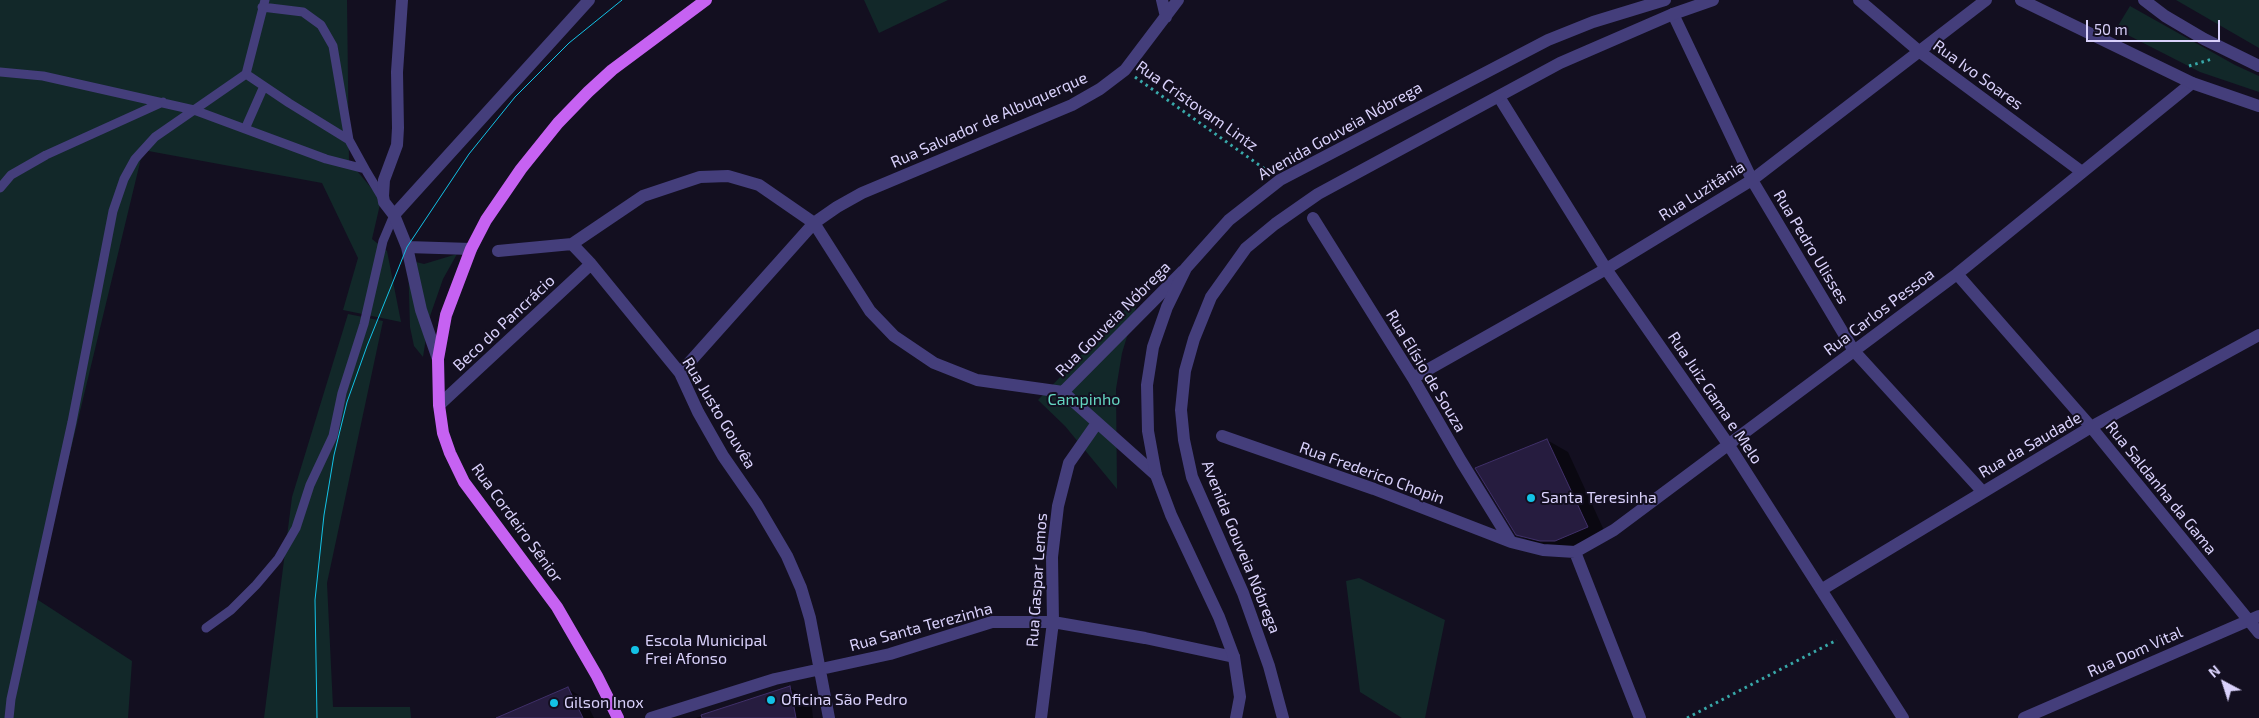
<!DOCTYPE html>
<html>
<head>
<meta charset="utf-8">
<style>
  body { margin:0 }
  #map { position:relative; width:2259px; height:718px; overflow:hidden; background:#130f20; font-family:"Exo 2",sans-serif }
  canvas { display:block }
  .north { position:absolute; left:2199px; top:658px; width:50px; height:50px; -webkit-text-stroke:4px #130f20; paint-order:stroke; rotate:320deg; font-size:14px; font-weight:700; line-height:20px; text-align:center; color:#d9d1fb }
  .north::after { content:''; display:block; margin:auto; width:18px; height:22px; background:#d9d1fb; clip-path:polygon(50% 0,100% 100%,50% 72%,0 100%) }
  .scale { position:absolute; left:2086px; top:20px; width:134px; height:22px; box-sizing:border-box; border:2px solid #d9d1fb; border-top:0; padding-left:6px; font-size:15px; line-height:18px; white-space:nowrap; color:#d9d1fb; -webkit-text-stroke:4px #130f20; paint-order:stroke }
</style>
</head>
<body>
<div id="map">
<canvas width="2259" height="718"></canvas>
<div class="north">N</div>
<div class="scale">50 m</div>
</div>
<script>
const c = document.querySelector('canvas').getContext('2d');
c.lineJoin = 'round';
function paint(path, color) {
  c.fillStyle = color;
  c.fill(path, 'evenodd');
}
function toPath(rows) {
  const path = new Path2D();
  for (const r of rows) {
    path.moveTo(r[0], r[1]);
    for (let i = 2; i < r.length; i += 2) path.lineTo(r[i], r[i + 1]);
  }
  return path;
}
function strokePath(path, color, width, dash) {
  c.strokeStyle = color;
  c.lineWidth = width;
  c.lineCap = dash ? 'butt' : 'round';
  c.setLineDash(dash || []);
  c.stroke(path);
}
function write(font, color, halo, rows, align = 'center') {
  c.font = font + ' "Exo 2",sans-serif';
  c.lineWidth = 4;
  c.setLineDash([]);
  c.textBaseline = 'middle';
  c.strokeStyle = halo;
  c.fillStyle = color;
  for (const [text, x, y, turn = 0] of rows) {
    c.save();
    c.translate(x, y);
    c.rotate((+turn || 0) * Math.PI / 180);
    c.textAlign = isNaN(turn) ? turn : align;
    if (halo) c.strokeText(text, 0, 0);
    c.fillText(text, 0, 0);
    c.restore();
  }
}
const green = toPath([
  [0,0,347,0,349,161,381,200,372,239,387,251,401,322,343,310,358,258,322,183,143,150,35,598,132,661,128,718,0,718],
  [864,0,948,0,879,33],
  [2176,0,2259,0,2259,48],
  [2130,6,2235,65,2259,76,2259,92,2200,72,2116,29],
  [457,254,443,279,429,319,423,357,414,346,410,327,408,260,424,264],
  [1140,294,1122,353,1116,389,1117,489,1065,426,1038,400],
  [348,314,383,321,327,583,333,707,410,707,411,718,264,718,292,497],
  [1359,578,1445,620,1425,718,1402,718,1360,692,1346,581]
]);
const shadow = toPath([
  [1547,440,1568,452,1608,539,1577,552,1538,546,1517,534],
  [790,688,811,700,813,718,696,718],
  [568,689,584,698,594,718,500,718]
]);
const building = toPath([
  [1547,439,1588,527,1555,541,1540,541,1516,535,1475,468,1547,439],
  [790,686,796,718,702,718,701,715,790,686],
  [568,687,583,718,496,718,568,687]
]);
const path = toPath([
  [2189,66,2212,59],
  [1135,77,1269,172],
  [1687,718,1837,640]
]);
const service = toPath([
  [265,0,246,74,289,103,349,140,365,169],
  [262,7,303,12,321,25,333,46,349,140],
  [0,72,43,76,194,110,246,74],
  [245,129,264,86],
  [0,188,11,175,46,155,163,102],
  [206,628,231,610,256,585,278,559,296,528,310,485,333,436,342,393,364,324,383,241,394,215],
  [9,718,11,699,72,422,113,211,124,179,135,159,155,137,194,110,326,159,365,169,383,199]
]);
const minor = toPath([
  [402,0,397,72,398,128,397,145,384,180,383,196,384,202,394,215,407,247,421,310,438,359],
  [1162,0,1166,17],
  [1859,0,1920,52,2082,172],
  [2144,0,2165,16,2204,39,2259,66],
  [1673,14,1752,180,1854,351,1982,491],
  [1499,97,1606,269,1728,444,1903,718],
  [394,215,589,0],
  [1313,218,1413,378,1461,461,1511,542],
  [572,244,591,264,680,373,698,412,723,456,757,505,787,556,801,588,810,618,829,718],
  [407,247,471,249],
  [498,251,572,244,643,196,700,177,728,176,759,185,814,223,870,311,894,336,934,363,977,380,1063,392,1156,475],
  [1957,274,2091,427,2259,633],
  [680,373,814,223,837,207,862,193,1072,105,1100,89,1125,70,1178,0],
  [1413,378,1606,269,1752,180,1986,0],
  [1063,392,1183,271],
  [439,405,591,264],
  [1222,436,1374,489,1511,542,1543,550,1575,552],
  [1575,552,1614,530,1957,274,2192,83],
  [1575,552,1640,718],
  [1821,590,2091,427,2259,335],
  [651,718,775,679,890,654,992,622,1053,622,1145,638,1234,657],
  [1041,718,1053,622,1052,557,1058,506,1069,463,1097,423],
  [2024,718,2259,616]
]);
const tertiary = toPath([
  [2021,0,2192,83,2259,106],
  [1236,718,1240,697,1234,657,1219,617,1171,515,1156,475,1148,431,1147,385,1153,347,1167,307,1186,268,1229,220,1280,180,1548,40,1593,22,1665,0],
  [1283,718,1269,666,1243,593,1192,477,1184,440,1181,410,1185,371,1194,339,1211,297,1246,248,1275,224,1318,194,1560,63,1673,14,1713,0]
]);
const primary = toPath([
  [618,718,597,676,557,607,464,482,450,453,443,433,439,405,438,359,446,315,471,249,486,220,521,169,558,123,588,92,612,70,706,0]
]);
const tram = toPath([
  [317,718,315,600,324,515,334,455,347,402,367,346,407,247,469,154,515,97,569,43,622,0]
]);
const markers = [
  [1531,498,5,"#13c2e6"],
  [635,650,5,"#13c2e6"],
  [771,700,5,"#13c2e6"],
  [554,703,5,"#13c2e6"]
];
const streetNames = [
  ["Rua Ivo Soares",1978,75,36],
  ["Rua Cristovam Lintz",1197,106,35],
  ["Rua Salvador de Albuquerque",989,120,-24],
  ["Avenida Gouveia Nóbrega",1340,131,-29],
  ["Rua Luzitânia",1702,191,-32],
  ["Rua Pedro Ulisses",1811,247,59],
  ["Rua Carlos Pessoa",1879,312,-37],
  ["Rua Gouveia Nóbrega",1113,319,-45],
  ["Beco do Pancrácio",504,323,-43],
  ["Rua Elísio de Souza",1426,371,59],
  ["Rua Juiz Gama e Melo",1715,398,56],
  ["Rua Justo Gouvêa",719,413,59],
  ["Rua da Saudade",2030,445,-30],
  ["Rua Frederico Chopin",1372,473,20],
  ["Rua Saldanha da Gama",2161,488,51],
  ["Rua Cordeiro Sênior",517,523,54],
  ["Avenida Gouveia Nóbrega",1241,547,68],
  ["Rua Gaspar Lemos",1037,580,-86],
  ["Rua Santa Terezinha",921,627,-15],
  ["Rua Dom Vital",2135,652,-24]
];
const parkNames = [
  ["Campinho",1084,400]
];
const poiNames = [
  ["Santa Teresinha",1541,498],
  ["Escola Municipal",645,641],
  ["Frei Afonso",645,659],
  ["Oficina São Pedro",781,700],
  ["Gilson Inox",564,703]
];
paint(green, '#122829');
paint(shadow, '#0007');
paint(building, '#261c3f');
strokePath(building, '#403069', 1);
strokePath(path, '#38a8a9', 3, [2.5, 4]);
strokePath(service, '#443e7b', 9);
strokePath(minor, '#443e7b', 12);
strokePath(tertiary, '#443e7b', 12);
strokePath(primary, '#c662f2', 12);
strokePath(tram, '#13c2e6', 1);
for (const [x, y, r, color] of markers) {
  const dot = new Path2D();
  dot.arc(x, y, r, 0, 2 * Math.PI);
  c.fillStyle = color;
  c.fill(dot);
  strokePath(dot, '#130f20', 2);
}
write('16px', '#d9d1fb', '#130f20', streetNames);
write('16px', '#64d5c0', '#130f20', parkNames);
write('16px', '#d9d1fb', '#130f20', poiNames, 'left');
</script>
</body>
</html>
